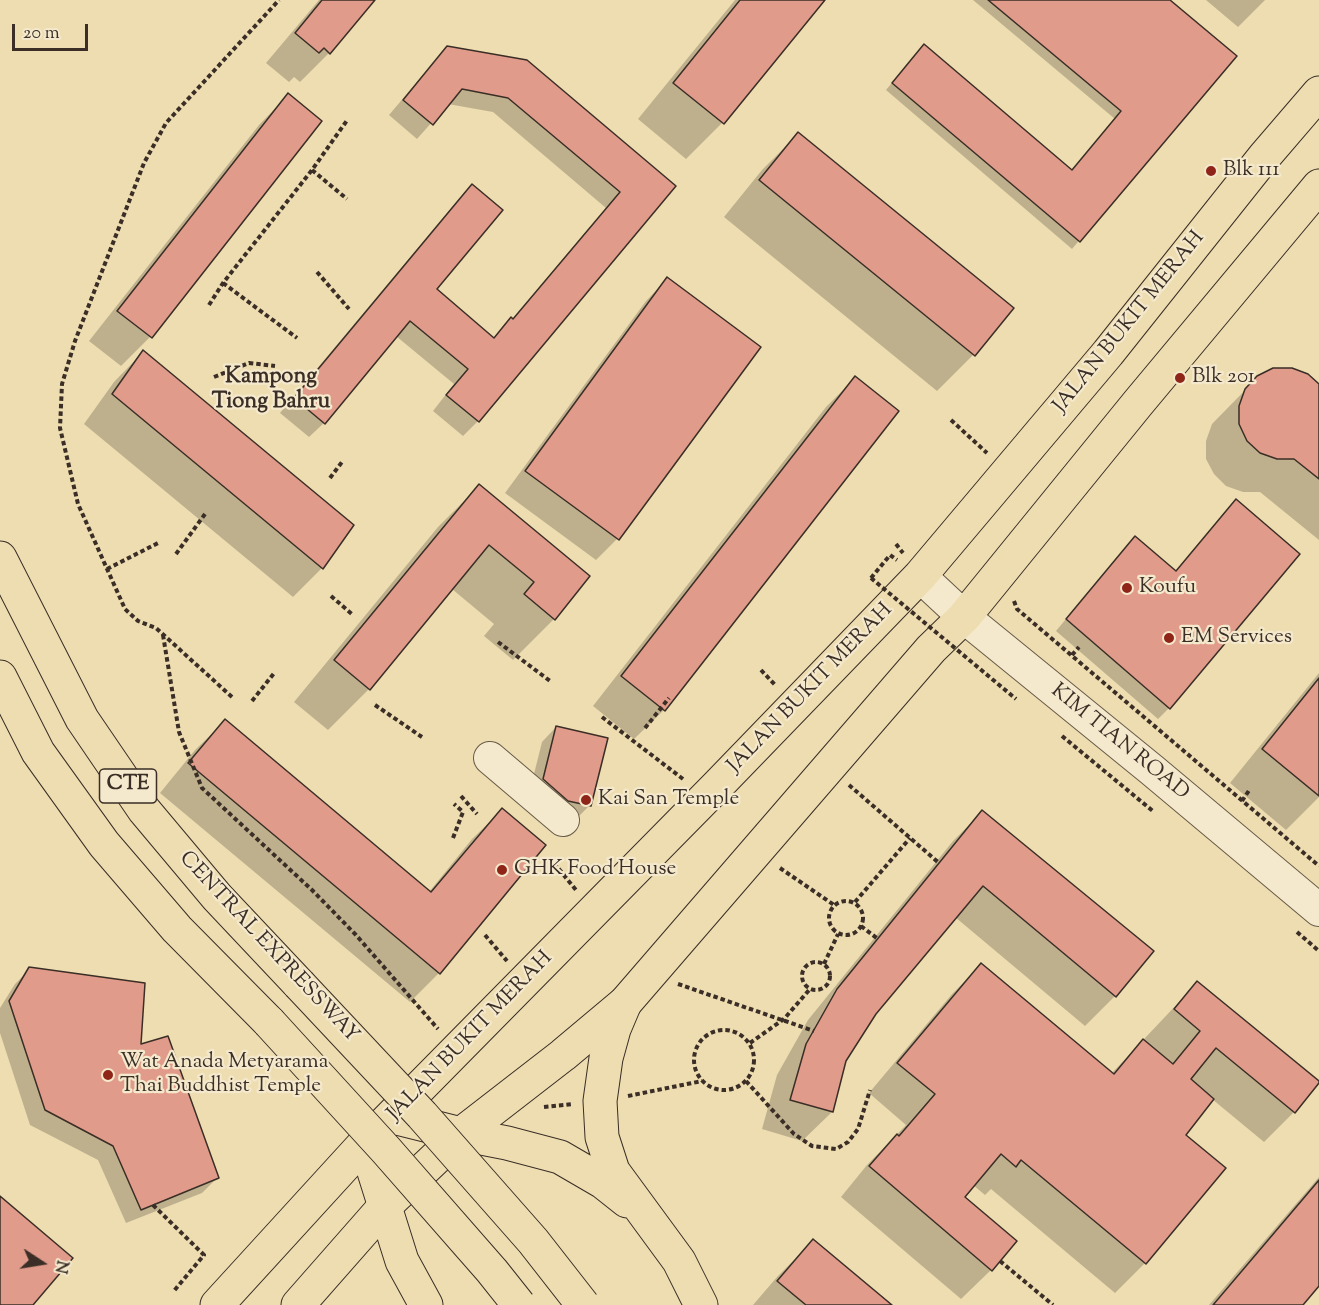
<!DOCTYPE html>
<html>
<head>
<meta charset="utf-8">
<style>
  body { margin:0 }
  #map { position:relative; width:1319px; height:1305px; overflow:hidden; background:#eeddb1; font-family:"Sorts Mill Goudy",serif }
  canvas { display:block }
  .north { position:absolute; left:12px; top:1233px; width:60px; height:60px; -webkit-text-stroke:4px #f4e9cc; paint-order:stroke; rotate:102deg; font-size:16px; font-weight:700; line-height:24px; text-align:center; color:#3a2e26 }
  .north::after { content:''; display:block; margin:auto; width:21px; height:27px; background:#3a2e26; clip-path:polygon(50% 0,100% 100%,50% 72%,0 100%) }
  .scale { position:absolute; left:12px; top:24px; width:76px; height:27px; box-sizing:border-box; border:3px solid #3a2e26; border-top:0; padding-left:8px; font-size:18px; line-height:21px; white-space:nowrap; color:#3a2e26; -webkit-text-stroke:4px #f4e9cc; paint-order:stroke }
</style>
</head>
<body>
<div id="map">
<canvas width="1319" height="1305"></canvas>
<div class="north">N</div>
<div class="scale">20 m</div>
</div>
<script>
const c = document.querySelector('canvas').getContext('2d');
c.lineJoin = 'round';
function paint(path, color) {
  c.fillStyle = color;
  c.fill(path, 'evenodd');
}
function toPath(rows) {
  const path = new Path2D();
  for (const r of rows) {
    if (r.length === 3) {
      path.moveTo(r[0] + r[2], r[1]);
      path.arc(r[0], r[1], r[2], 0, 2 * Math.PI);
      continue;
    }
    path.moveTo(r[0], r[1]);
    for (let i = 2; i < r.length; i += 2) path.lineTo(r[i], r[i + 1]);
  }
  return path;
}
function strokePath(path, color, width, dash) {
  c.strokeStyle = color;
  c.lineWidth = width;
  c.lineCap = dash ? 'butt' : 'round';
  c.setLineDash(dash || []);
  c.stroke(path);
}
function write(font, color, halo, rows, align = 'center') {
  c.font = font + ' "Sorts Mill Goudy",serif';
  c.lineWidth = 4.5;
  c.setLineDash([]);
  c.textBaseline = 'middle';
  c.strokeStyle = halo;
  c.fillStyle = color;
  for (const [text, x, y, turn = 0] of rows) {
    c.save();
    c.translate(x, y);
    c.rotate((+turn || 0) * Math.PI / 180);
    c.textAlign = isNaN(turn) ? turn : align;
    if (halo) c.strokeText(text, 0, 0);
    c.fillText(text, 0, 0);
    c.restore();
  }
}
const shadow = toPath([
  [319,0,373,0,329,53,300,82,294,77,289,82,266,63],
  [735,0,823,0,722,123,686,159,638,119],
  [973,0,1168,0,1234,56,1072,249,886,90,916,53,1072,172,1115,119],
  [1206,0,1265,0,1238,27],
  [448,48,674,186,478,421,463,436,433,411,454,384,396,336,324,423,309,437,280,413,457,201,472,186,435,289,493,339,512,320,606,208,493,112,448,104,417,139,389,115,433,63],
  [288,95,150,337,121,366,89,341,259,125],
  [798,134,973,355,937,391,724,217,762,170],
  [667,279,759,347,617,539,596,560,505,493,646,301],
  [143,352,352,526,322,568,293,597,84,424,114,382],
  [1258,377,1319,386,1319,540,1260,492,1243,492,1226,486,1214,474,1206,459,1206,441,1212,424],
  [855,378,897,411,664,710,634,739,593,706,826,407],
  [479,486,588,576,554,619,513,660,484,636,494,624,452,589,369,689,328,730,294,702,438,527],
  [1225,512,1169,708,1158,719,1056,631,1124,549,1175,572],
  [1319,673,1319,797,1286,830,1230,783],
  [225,721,429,892,472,839,502,810,439,973,410,1002,160,793,195,750],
  [556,727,590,805,575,820,529,794,542,742],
  [982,812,1152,951,1115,996,1085,1026,955,917,875,1013,845,1061,832,1112,802,1141,762,1129,777,1075,808,1020,953,841],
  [981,965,1111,1074,1197,983,1294,1112,1264,1142,1212,1099,1184,1135,1224,1168,1145,1263,1115,1293,991,1189,985,1195,973,1185,963,1197,1015,1241,991,1270,961,1299,841,1197,867,1165,906,1125,869,1093,952,994],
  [30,969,140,1046,217,1178,202,1193,126,1223,98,1160,30,1125,0,1033,0,1008,15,984],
  [1319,1177,1319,1283,1301,1305,1209,1305],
  [813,1241,890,1305,753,1305,777,1277]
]);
const building = toPath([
  [322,0,375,0,330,54,324,48,319,53,295,33,322,0],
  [740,0,825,0,724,124,673,83,740,0],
  [988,0,1170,0,1237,56,1080,242,892,83,924,44,1072,170,1121,111,988,0],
  [447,46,527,60,676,186,479,422,446,395,468,369,410,321,325,424,294,398,472,184,503,210,437,289,494,338,511,317,513,319,620,192,508,98,462,89,433,125,403,100,447,46],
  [288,93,322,121,152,338,117,311,288,93],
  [798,132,1014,308,975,356,759,180,798,132],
  [667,277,761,347,619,540,525,471,667,277],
  [143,350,354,525,323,569,112,394,143,350],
  [1273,368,1292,368,1308,374,1319,384,1319,479,1294,459,1277,459,1260,453,1247,441,1239,424,1239,406,1245,389,1257,376,1273,368],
  [855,376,899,411,665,711,621,676,855,376],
  [479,484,590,576,555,620,524,594,534,582,489,545,370,690,334,660,479,484],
  [1236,499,1300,554,1170,709,1066,619,1135,536,1176,571,1236,499],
  [1319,678,1319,796,1262,749,1319,678],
  [225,719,431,892,502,808,546,845,440,974,188,763,225,719],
  [556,726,608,738,591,806,568,801,543,779,556,726],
  [982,810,1154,951,1116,997,983,886,876,1014,846,1061,833,1112,790,1100,806,1044,837,989,982,810],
  [981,963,1114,1074,1143,1039,1173,1064,1200,1031,1174,1009,1197,981,1319,1081,1319,1083,1295,1113,1216,1048,1191,1079,1214,1099,1186,1135,1226,1168,1146,1264,1021,1160,1016,1167,1001,1154,965,1197,1017,1241,992,1271,869,1166,897,1134,899,1136,935,1094,897,1063,981,963],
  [29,967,145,983,141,1044,168,1036,219,1178,141,1210,113,1146,45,1110,9,1001,29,967],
  [1319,1180,1319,1286,1303,1305,1213,1305,1319,1180],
  [0,1196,73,1258,33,1305,0,1305,0,1196],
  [813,1239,892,1305,806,1305,777,1281,813,1239]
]);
const path = toPath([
  [312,170,347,199],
  [317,272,349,309],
  [223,283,297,338],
  [209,305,223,283,312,170,348,119],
  [214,377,249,363,275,366],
  [951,420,987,453],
  [330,478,342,462],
  [896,544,903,553],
  [176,554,205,514],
  [107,569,160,542],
  [871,578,890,555,897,560],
  [331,596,353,615],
  [1014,601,1017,609,1319,866],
  [163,635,179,732,202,788,312,890,356,935,438,1029],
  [498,642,550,681],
  [1072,655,1079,647],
  [761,670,776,686],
  [232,697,156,628,138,621,125,609,78,504,60,428,62,384,75,341,144,163,166,123,279,0],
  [252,701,275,672],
  [375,705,422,737],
  [602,717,683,779],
  [645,728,669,698],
  [1062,736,1154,812],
  [849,785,939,863],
  [461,796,477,814],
  [1242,801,1250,789],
  [453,838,463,812,454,804],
  [554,863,576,890],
  [780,868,834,905],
  [846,918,17],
  [855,902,910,838],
  [861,926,878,939],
  [1297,932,1319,951],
  [485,935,507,961],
  [816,976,14],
  [824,964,838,934],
  [678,984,814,1031],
  [724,1060,30],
  [750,1043,784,1019,810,989],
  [746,1081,794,1134,812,1146,836,1149,848,1142,858,1129,870,1090],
  [628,1096,702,1081],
  [544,1107,573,1104],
  [153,1205,204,1255,173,1292],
  [1000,1261,1053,1305]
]);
const minor = toPath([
  [920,576,964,617,1152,770,1319,910],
  [490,758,563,820]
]);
const major = toPath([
  [217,1305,365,1143,718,785,920,576,1108,353,1264,157,1319,93],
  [298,1305,385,1206,461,1134,563,1055,625,1003,931,649,964,617,1138,403,1319,186]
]);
const highway = toPath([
  [0,558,82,719,144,810,217,897,299,984],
  [0,677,38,752,104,844,177,929,269,1022],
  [625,1003,614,1029,606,1058,600,1101,602,1137,613,1171,679,1261,701,1305],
  [393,1117,461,1134,507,1143,560,1157,603,1182,627,1201],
  [365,1143,402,1261,426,1305]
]);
const pathBridge = toPath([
  [871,578,1016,699]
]);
const highwayBridge = toPath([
  [299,984,422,1115,533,1241,583,1305],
  [269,1022,386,1150,492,1271,519,1305]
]);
const markers = [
  [1211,171,6,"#8f2418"],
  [1180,378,6,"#8f2418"],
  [1127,588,6,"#8f2418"],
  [1169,638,6,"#8f2418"],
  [586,800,6,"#8f2418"],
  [502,870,6,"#8f2418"],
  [108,1075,6,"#8f2418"]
];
const shields = [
  [128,786,57]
];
const shieldNames = [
  ["CTE",128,786]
];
const poiNames = [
  ["Blk 111",1223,171],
  ["Blk 201",1192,378],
  ["Koufu",1139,588],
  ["EM Services",1181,638],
  ["Kai San Temple",598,800],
  ["GHK Food House",514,870],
  ["Wat Anada Metyarama",120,1063],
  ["Thai Buddhist Temple",120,1087]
];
const streetNames = [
  ["JALAN BUKIT MERAH",1130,323,-51],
  ["JALAN BUKIT MERAH",811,689,-46],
  ["KIM TIAN ROAD",1119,743,39],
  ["CENTRAL EXPRESSWAY",268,948,47],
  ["JALAN BUKIT MERAH",471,1037,-46]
];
const neighbourhoodNames = [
  ["Kampong",271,378],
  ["Tiong Bahru",271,403]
];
paint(shadow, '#0003');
paint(building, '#e19b8a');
strokePath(building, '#3a2e26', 1.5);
strokePath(minor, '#675a49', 34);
strokePath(major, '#3a2e26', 35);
strokePath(highway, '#3a2e26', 35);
strokePath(path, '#3a2e26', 4, [4.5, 3]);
strokePath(minor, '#f4e9cc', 32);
strokePath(major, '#eeddb1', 33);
strokePath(highway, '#eeddb1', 33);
strokePath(highwayBridge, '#3a2e26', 35, []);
strokePath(pathBridge, '#3a2e26', 4, [4.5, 3]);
strokePath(highwayBridge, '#eeddb1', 33);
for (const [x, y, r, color] of markers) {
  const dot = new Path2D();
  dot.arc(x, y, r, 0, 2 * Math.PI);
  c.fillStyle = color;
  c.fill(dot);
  strokePath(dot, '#f4e9cc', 2);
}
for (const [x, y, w] of shields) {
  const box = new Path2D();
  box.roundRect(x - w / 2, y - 17, w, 34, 4.5);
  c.fillStyle = '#f4e9cc';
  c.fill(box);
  strokePath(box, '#3a2e26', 1.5);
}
write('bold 20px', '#3a2e26', null, shieldNames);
write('21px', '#3a2e26', '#f4e9cc', poiNames, 'left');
write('21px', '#3a2e26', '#f4e9cc', streetNames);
write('bold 22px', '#3a2e26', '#f4e9cc', neighbourhoodNames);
</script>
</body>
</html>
